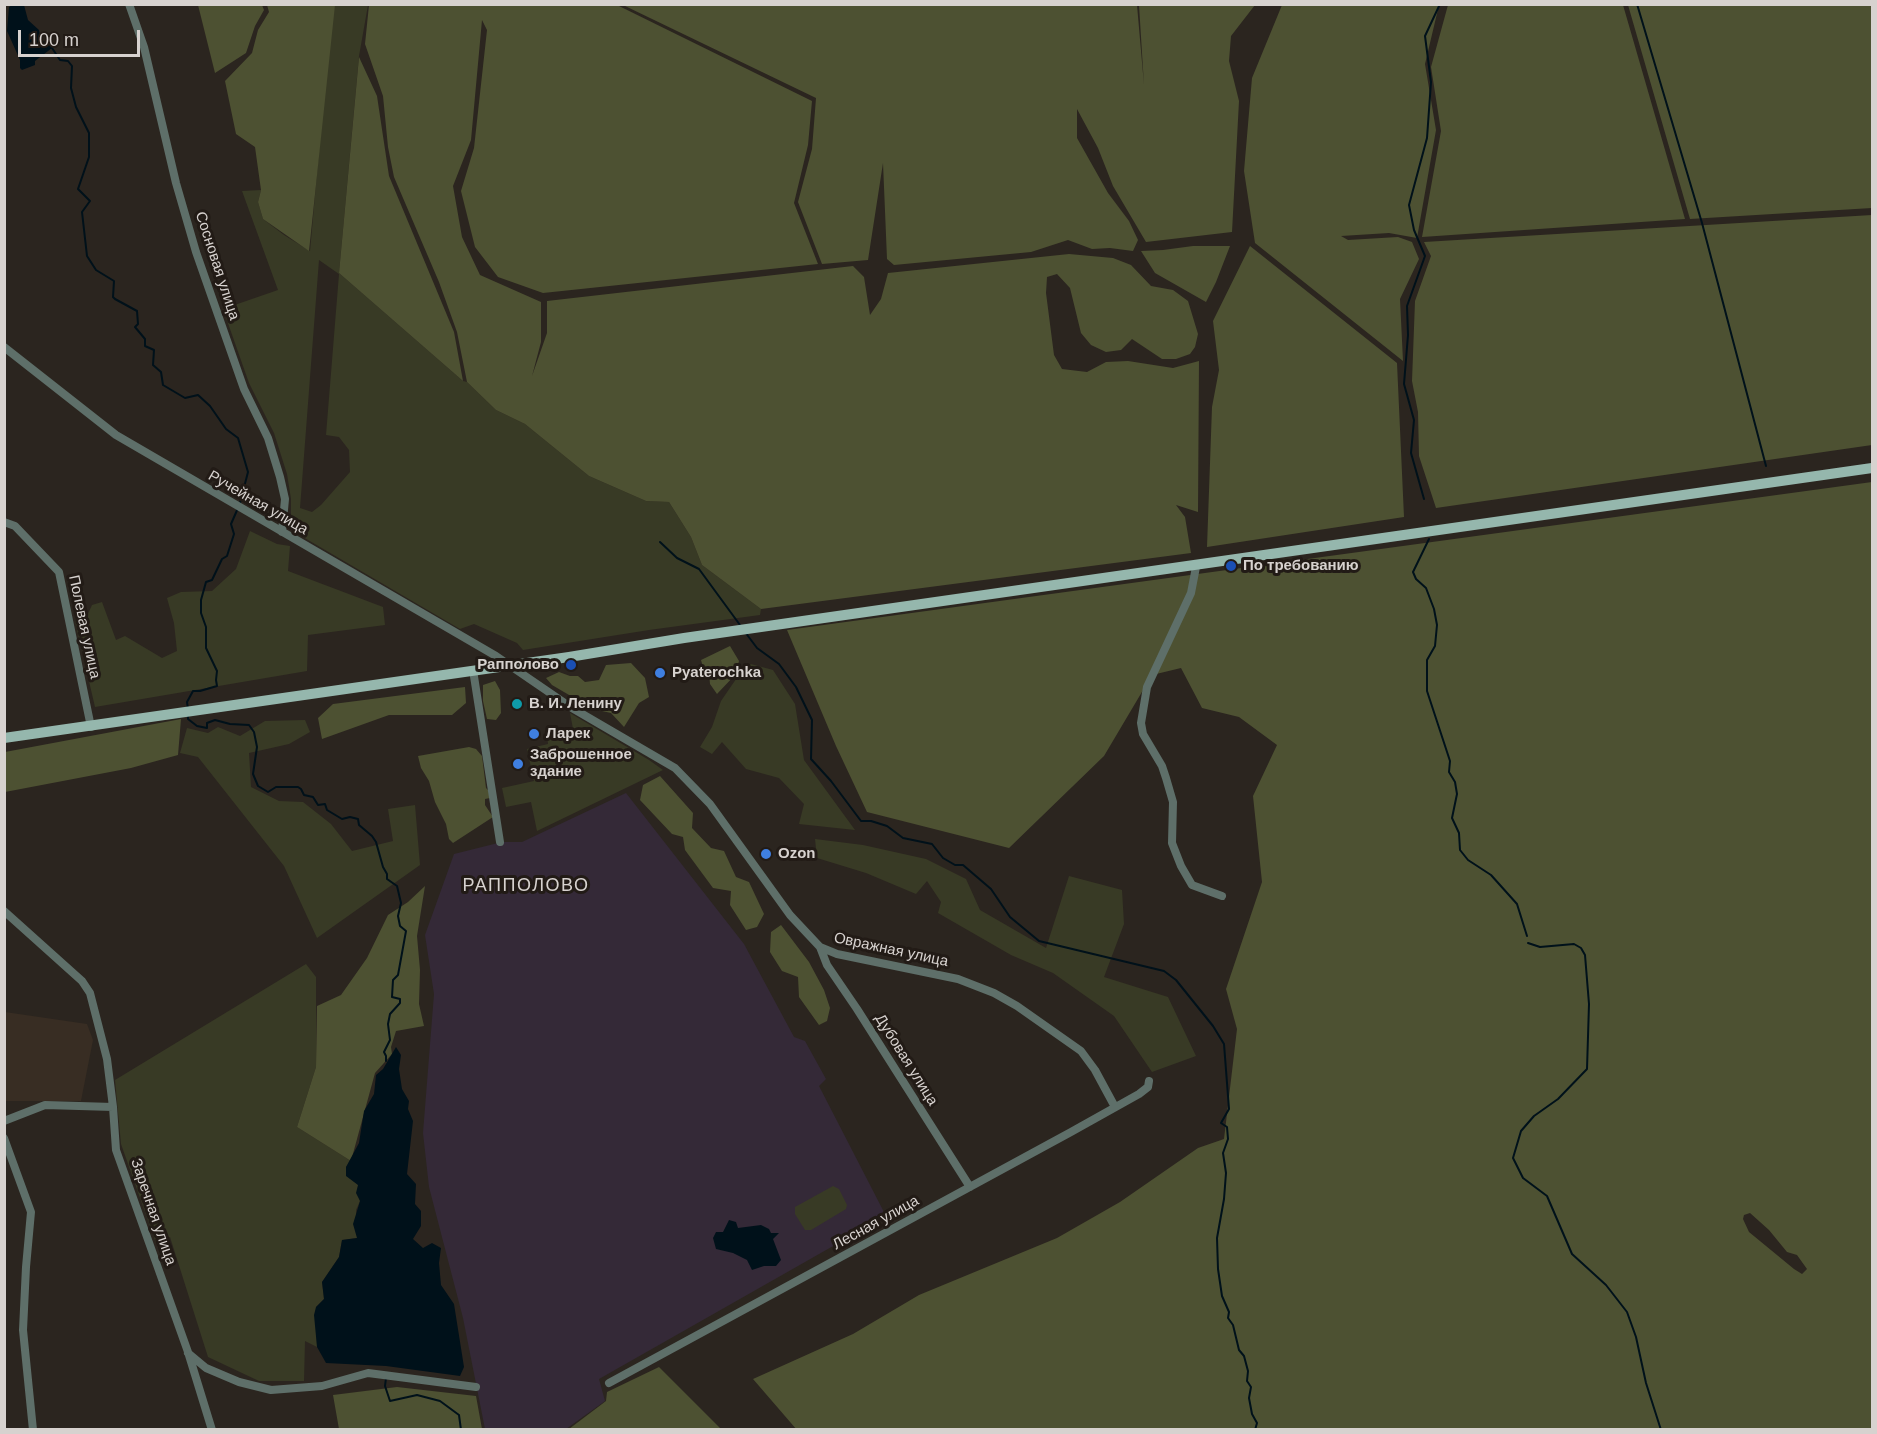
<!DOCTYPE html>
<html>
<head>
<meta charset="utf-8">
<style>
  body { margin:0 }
  #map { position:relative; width:1877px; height:1434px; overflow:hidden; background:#2b251f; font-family:Helvetica,sans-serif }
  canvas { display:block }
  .frame { position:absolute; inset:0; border:6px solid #d7d2cf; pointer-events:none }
  .scale { position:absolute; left:18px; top:30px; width:122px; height:27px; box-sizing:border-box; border:3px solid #d7d2cf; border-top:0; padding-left:8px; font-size:18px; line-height:21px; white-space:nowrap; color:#d7d2cf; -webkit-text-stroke:4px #221b16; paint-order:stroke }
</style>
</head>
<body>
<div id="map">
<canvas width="1877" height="1434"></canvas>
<div class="frame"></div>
<div class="scale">100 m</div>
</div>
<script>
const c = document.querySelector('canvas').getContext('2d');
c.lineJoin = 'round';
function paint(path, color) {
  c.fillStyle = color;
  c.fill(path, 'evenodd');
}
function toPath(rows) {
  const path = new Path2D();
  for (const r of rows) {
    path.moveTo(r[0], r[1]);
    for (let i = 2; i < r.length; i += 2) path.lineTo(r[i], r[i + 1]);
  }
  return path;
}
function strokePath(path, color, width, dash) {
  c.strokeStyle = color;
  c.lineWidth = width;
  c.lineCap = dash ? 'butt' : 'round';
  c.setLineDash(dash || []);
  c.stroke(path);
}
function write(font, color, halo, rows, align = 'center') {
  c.font = font + ' Helvetica,sans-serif';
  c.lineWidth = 6;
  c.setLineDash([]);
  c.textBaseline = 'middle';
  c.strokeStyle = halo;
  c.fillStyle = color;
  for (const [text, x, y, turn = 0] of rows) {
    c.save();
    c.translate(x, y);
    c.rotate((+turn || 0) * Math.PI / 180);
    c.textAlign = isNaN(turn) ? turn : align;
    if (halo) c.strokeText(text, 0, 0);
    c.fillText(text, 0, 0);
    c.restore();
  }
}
const industrial = toPath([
  [626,793,744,944,794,1037,805,1041,826,1079,819,1086,886,1216,599,1379,605,1401,566,1429,485,1429,463,1318,429,1187,423,1133,434,994,425,935,454,854,502,842,522,842]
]);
const built = toPath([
  [5,1012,87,1024,93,1040,81,1101,5,1101]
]);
const green = toPath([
  [332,5,368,5,359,56,339,273,463,381,467,382,496,410,525,424,589,476,646,501,669,502,691,537,702,565,761,609,760,615,649,630,523,650,517,643,474,624,460,629,291,530,291,499,287,474,274,433,249,383,223,309,278,290,242,191,261,190,258,202,263,219,284,235,310,251],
  [319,260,339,274,326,435,339,437,349,450,350,472,321,505,312,512,300,508],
  [250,531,277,544,290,546,288,571,383,607,385,625,308,635,307,671,95,707,75,621,87,616,92,605,102,602,116,640,125,636,162,658,177,651,174,623,167,598,181,592,212,591,236,569],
  [747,663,773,670,795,704,804,760,855,830,799,824,804,804,779,778,746,769,722,742,712,754,700,747,712,727,721,701],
  [570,713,649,760,663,770,537,831,531,802,506,807,502,788,534,781,527,749,548,744,547,735,573,729],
  [305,720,310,732,289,744,249,753,251,787,279,801,303,802,331,824,352,851,393,841,388,809,415,805,420,865,317,938,284,866,198,757,180,753,187,728,208,733,218,727,240,736,265,721],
  [815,839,863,845,926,859,966,879,980,910,1046,948,1069,876,1122,890,1124,924,1104,977,1168,997,1196,1056,1152,1072,1114,1016,1053,973,1011,955,938,913,941,902,927,881,916,894,866,873,817,858],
  [306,964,316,977,316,1067,297,1127,351,1161,346,1167,358,1185,360,1201,356,1210,357,1238,342,1240,339,1257,322,1282,324,1299,316,1307,317,1347,305,1341,304,1381,259,1381,208,1357,170,1237,156,1243,121,1144,115,1080],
  [833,1186,839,1189,847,1205,846,1209,811,1230,805,1230,795,1214,795,1207]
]);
const forest = toPath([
  [198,5,262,5,264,10,255,26,246,53,215,73],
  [267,5,335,5,309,251,263,219,258,202,261,190,255,147,236,134,225,81,252,53,258,30,269,12],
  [369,5,617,5,812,101,808,145,794,203,818,264,543,293,498,277,475,247,461,191,474,148,487,30,482,20,471,140,453,186,462,237,480,275,541,302,541,342,532,376,547,333,547,301,853,266,864,277,870,315,881,299,888,273,1069,254,1113,258,1131,265,1151,286,1173,290,1188,301,1198,334,1195,347,1190,354,1176,359,1162,359,1132,339,1121,350,1106,352,1091,345,1081,333,1070,288,1057,274,1047,277,1046,293,1054,355,1062,369,1087,372,1106,362,1128,361,1173,368,1199,361,1198,512,1176,505,1185,517,1191,553,761,609,702,565,691,537,669,502,646,501,589,476,525,424,496,410,467,382,457,332,439,282,394,177,388,147,383,96,365,44],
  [623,5,1137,5,1144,85,1139,5,1255,5,1231,36,1229,61,1239,101,1232,232,1146,242,1113,186,1098,148,1077,109,1077,138,1108,193,1129,221,1138,240,1133,251,1110,248,1092,249,1068,240,1031,252,894,265,887,259,883,163,868,260,822,264,798,202,812,149,816,98],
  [1282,5,1439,5,1425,64,1436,130,1417,238,1389,233,1341,236,1348,240,1398,237,1412,242,1419,259,1400,299,1403,361,1255,243,1244,171,1252,78],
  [1448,5,1623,5,1685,219,1422,237,1441,131,1431,67],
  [1628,5,1872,5,1872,208,1690,219],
  [359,57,377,96,389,176,454,332,463,381,339,273],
  [1872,215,1872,445,1436,508,1419,456,1418,412,1412,381,1415,301,1431,256,1424,242],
  [1193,246,1230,246,1216,282,1206,302,1155,273,1141,251,1163,250],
  [1250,246,1397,363,1404,517,1207,547,1212,407,1219,370,1213,321],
  [1872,482,1872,1429,797,1430,753,1379,853,1334,919,1295,1057,1238,1120,1202,1198,1148,1224,1139,1237,1029,1226,989,1262,882,1253,796,1277,745,1239,717,1202,708,1181,668,1152,675,1104,756,1009,848,867,812,836,746,787,630],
  [1750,1213,1769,1230,1787,1252,1797,1255,1807,1269,1802,1274,1794,1269,1749,1232,1743,1219,1744,1215],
  [730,646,739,661,735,675,717,694,710,684,709,673,703,667,701,660],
  [631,663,645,678,649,697,639,703,624,727,611,713,593,709,552,685,546,678,559,672,570,676,578,676,585,682,599,680,606,665],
  [495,681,500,690,501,713,496,720,487,719,483,701,483,685],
  [465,687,466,703,452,715,389,715,322,739,318,718,333,704],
  [181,719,178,755,131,768,5,792,5,752],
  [469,747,476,749,482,756,486,788,489,791,490,798,485,799,485,805,493,817,453,843,449,839,446,824,435,802,429,781,421,768,418,756],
  [660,776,693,813,692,828,711,848,724,851,736,877,749,882,764,914,757,927,746,930,730,905,731,891,713,888,685,850,683,837,672,834,640,800,643,785],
  [425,886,417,936,420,970,419,1004,424,1026,396,1031,391,1047,392,1054,375,1073,351,1161,297,1127,316,1067,317,1006,341,995,367,958,388,915,408,902],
  [781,925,809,962,824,990,830,1008,827,1021,819,1025,799,997,798,977,782,971,770,952,771,932],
  [659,1367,721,1429,569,1429,606,1401,607,1392],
  [397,1387,476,1396,482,1429,339,1429,333,1395]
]);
const water = toPath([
  [12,5,24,5,28,20,39,30,41,41,50,42,52,45,52,48,35,61,35,65,22,70,20,68,20,60,7,31,9,7],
  [396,1047,401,1055,399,1069,402,1089,409,1101,408,1109,413,1121,407,1174,416,1184,415,1204,421,1211,421,1226,413,1239,423,1248,432,1243,441,1248,439,1263,441,1285,454,1304,464,1367,460,1376,386,1366,326,1363,317,1347,314,1315,316,1307,324,1299,322,1282,339,1257,342,1240,357,1238,353,1224,360,1201,356,1193,358,1185,346,1176,346,1167,359,1143,364,1111,374,1094,376,1075,383,1069],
  [729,1220,736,1222,738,1228,761,1225,769,1229,771,1233,779,1233,773,1239,781,1260,776,1266,764,1266,752,1270,747,1260,733,1253,716,1249,713,1238,716,1232,723,1232]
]);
const stream = toPath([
  [1637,4,1702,223,1766,466],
  [52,48,60,60,68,61,72,66,71,88,76,107,89,133,89,157,78,189,90,201,82,212,87,256,96,270,114,281,113,297,115,299,137,311,138,324,135,327,145,339,145,346,154,350,153,365,161,372,163,385,185,398,198,395,210,406,226,429,238,438,248,472,240,503],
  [1424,499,1411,453,1414,420,1404,384,1408,335,1407,306,1425,256,1414,230,1409,205,1427,138,1431,82,1425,36,1440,4],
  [1429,539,1413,572,1416,579,1426,588,1434,609,1437,625,1435,646,1427,660,1427,691,1450,761,1449,772,1455,782,1457,794,1452,818,1459,833,1460,850,1468,860,1491,875,1517,904,1527,936],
  [660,542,677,558,699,569,740,625],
  [745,632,757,648,779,664,796,687,812,720,811,759,831,781,861,821,871,821,887,826,903,838,932,844,943,858,955,865,963,865,991,889,1010,917,1039,941,1164,971,1176,980,1213,1026,1224,1044,1229,1109,1221,1123,1227,1127,1228,1139,1223,1153,1226,1173,1224,1199,1217,1238,1218,1269,1222,1296,1229,1312,1228,1318,1233,1325,1239,1350,1244,1356,1248,1371,1247,1381,1251,1387,1249,1398,1252,1414,1257,1423,1255,1430],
  [188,709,187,702,193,691,200,691,217,686,216,680,217,671,206,648,206,627,201,613,201,600,206,582,212,580,222,559,227,556,234,534,231,524,238,508],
  [188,714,188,719,197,726,207,728,207,723,215,720,230,724,249,725,254,732,257,747,253,774,258,786,268,792,276,787,298,787,301,789,304,795,313,797,318,805,325,804,327,810,342,819,350,817,358,819,359,825,372,836,376,842,383,867,387,874,387,879,397,886,401,903,398,916,400,926,406,931,398,975,393,980,392,997,400,999,400,1003,390,1014,388,1024,390,1040,384,1052,386,1056,386,1061],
  [1528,943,1540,947,1574,944,1581,948,1585,955,1589,1004,1587,1069,1558,1099,1534,1116,1521,1131,1513,1158,1523,1178,1547,1196,1572,1254,1606,1285,1627,1312,1636,1337,1646,1383,1661,1430],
  [386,1378,385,1386,390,1401,417,1395,440,1401,459,1415,461,1430]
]);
const minor = toPath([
  [129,4,144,47,176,183,196,252,244,389,268,438,280,477,285,499,282,532],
  [4,347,116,435,496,656,572,708,675,768,710,804,790,915,820,947,837,954,958,979,994,993,1017,1006,1081,1051,1095,1070,1115,1107],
  [4,522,15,526,59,572,91,727],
  [1196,567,1191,593,1147,687,1141,723,1143,734,1162,766,1166,778,1173,802,1172,843,1181,866,1192,885,1222,896],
  [473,670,500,842],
  [4,911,82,981,90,993,107,1059,113,1107],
  [820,947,827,965,857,1009,970,1187],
  [4,1121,45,1105,113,1107,116,1150,188,1352,212,1430],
  [4,1138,31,1212,26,1267,23,1330,33,1430],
  [188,1353,206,1368,239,1382,271,1390,322,1386,368,1373,476,1387],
  [609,1383,1071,1132,1139,1094,1148,1087,1149,1081]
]);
const major = toPath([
  [4,738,569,657,684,638,1872,468]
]);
const markers = [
  [1231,566,6,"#1a4fb4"],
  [571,665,6,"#1a4fb4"],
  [660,673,6,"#3f7fe0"],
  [517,704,6,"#0f9aa8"],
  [534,734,6,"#3f7fe0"],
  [518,764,6,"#3f7fe0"],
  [766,854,6,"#3f7fe0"]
];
const streetNames = [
  ["Сосновая улица",217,266,72],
  ["Ручейная улица",258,503,30],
  ["Полевая улица",84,627,78],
  ["Овражная улица",891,950,12],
  ["Дубовая улица",906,1060,58],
  ["Заречная улица",153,1212,71],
  ["Лесная улица",876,1223,-29]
];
const poiNames = [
  ["По требованию",1243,566],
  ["Рапполово",559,665,"right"],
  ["Pyaterochka",672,673],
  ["В. И. Ленину",529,704],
  ["Ларек",546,734],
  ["Заброшенное",530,755],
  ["здание",530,772],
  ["Ozon",778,854]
];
const quarterNames = [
  ["РАППОЛОВО",526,886]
];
paint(industrial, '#342937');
paint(built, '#382d23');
paint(green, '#383a25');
paint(forest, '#4d5132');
paint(water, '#00111a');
strokePath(stream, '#00111a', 2);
strokePath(minor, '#5e6f69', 8);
strokePath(major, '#95b7ad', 10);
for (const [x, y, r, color] of markers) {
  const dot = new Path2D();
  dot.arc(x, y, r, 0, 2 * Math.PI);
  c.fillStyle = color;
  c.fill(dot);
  strokePath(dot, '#221b16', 2);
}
write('15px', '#d7d2cf', '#221b16', streetNames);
write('bold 15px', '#d7d2cf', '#221b16', poiNames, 'left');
c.letterSpacing = '1.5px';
write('18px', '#d7d2cf', '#221b16', quarterNames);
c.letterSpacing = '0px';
</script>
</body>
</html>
